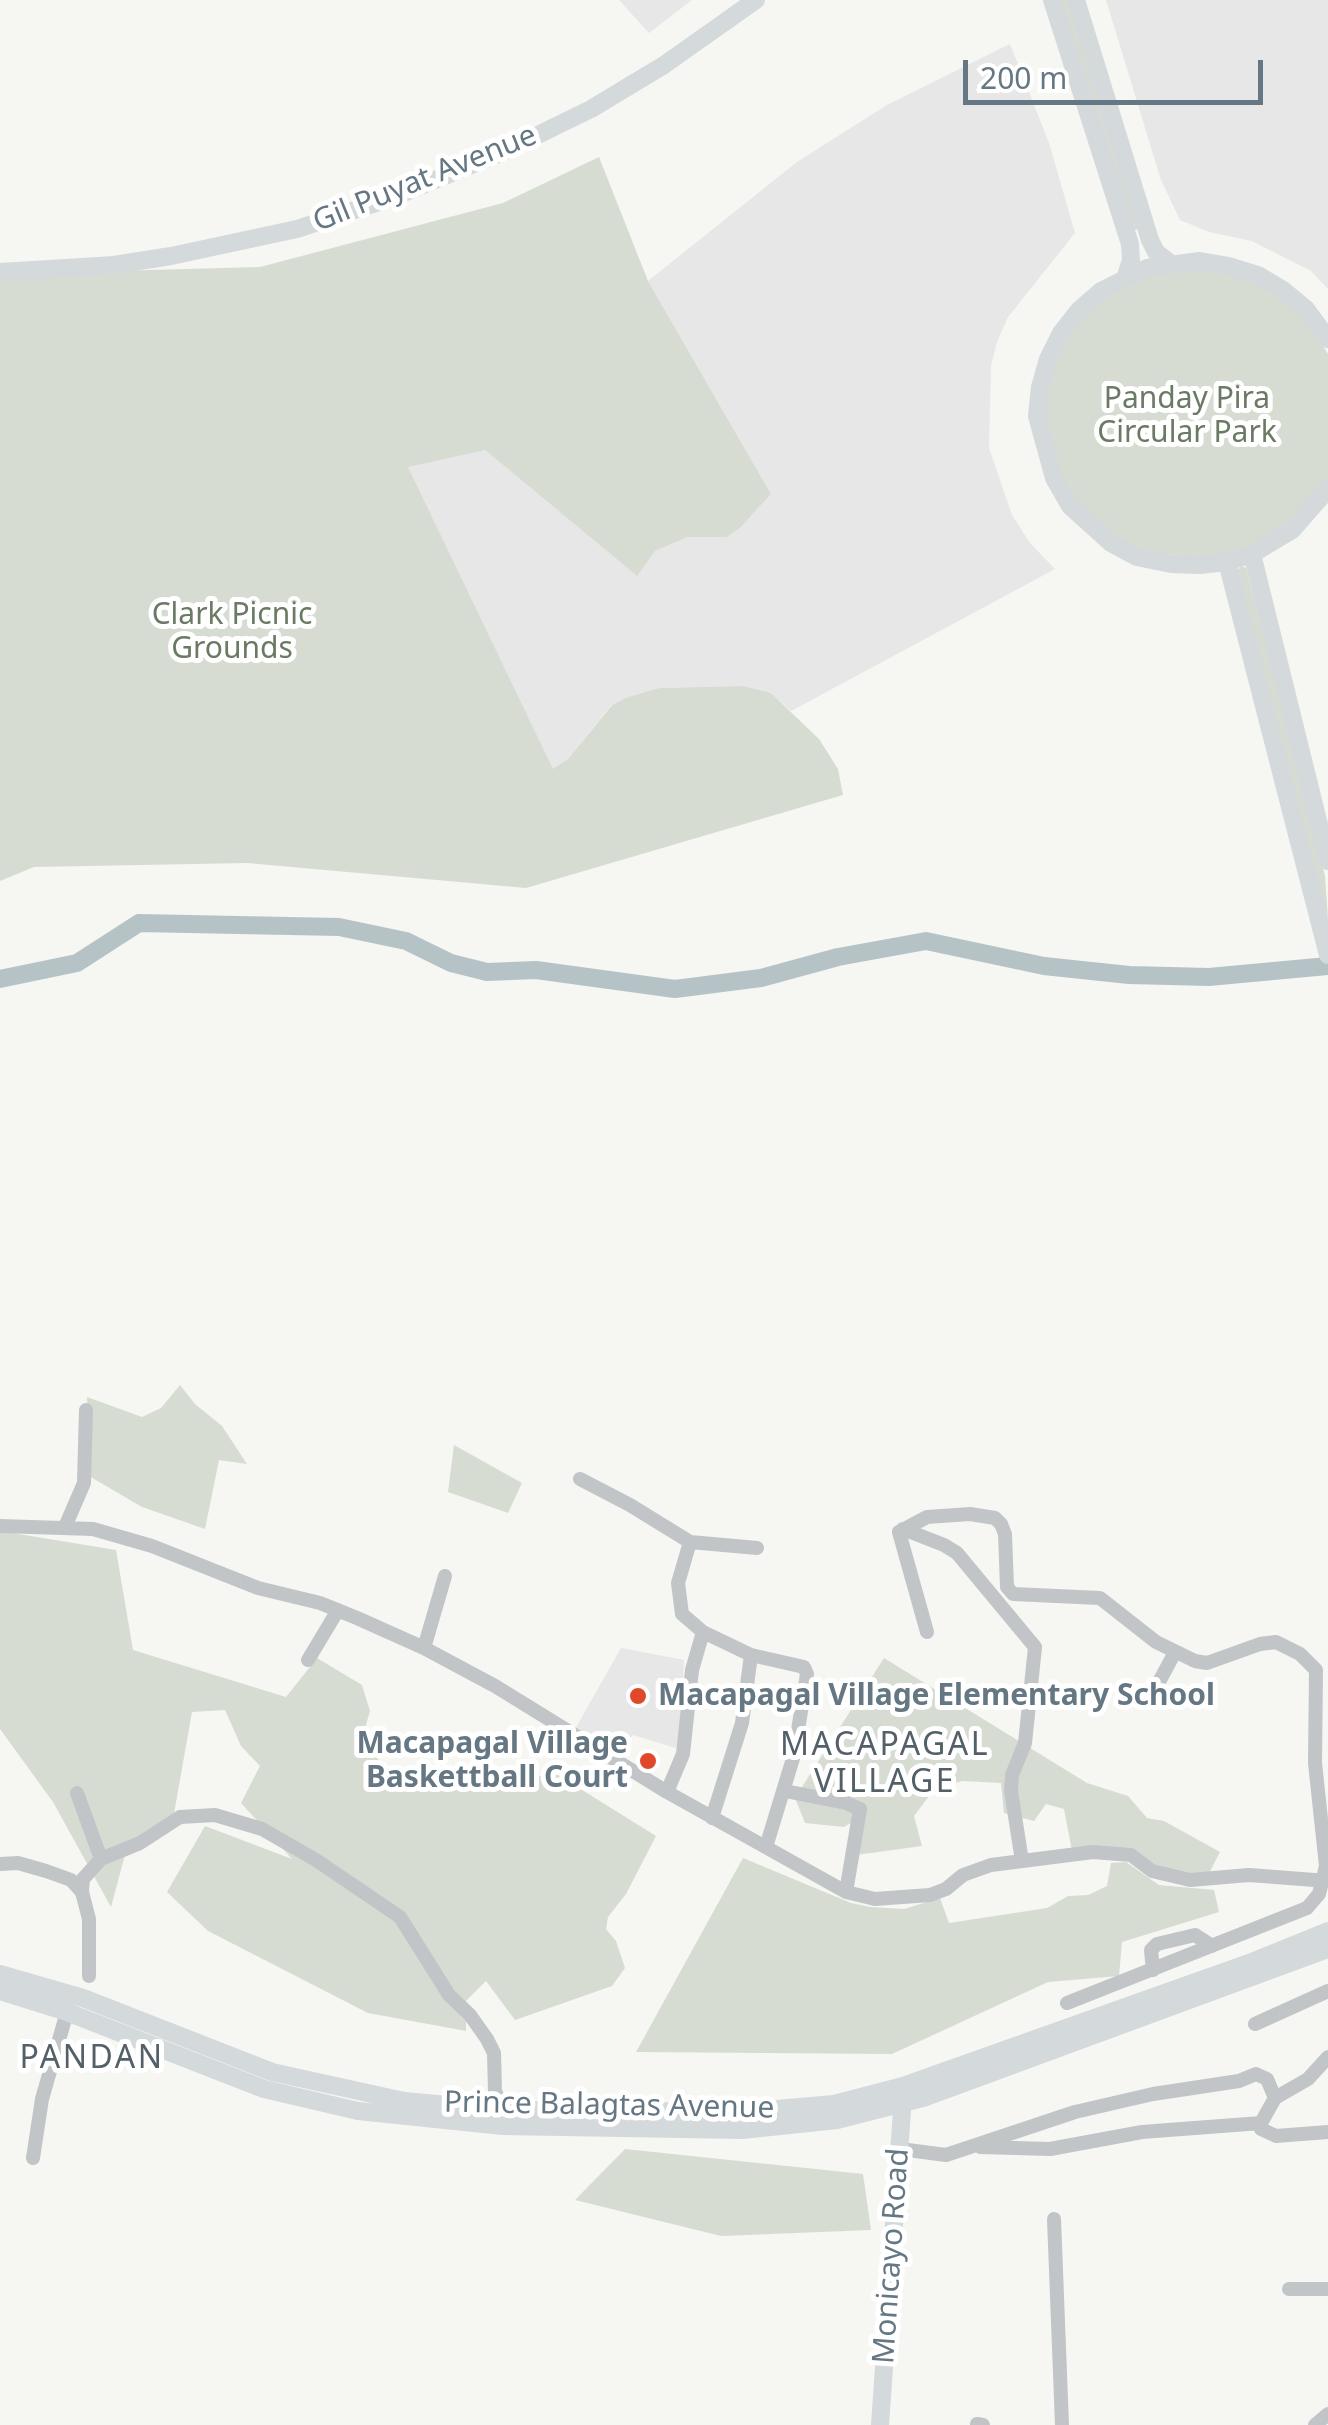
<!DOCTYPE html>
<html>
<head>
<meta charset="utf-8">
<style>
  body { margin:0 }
  #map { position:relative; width:1328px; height:2425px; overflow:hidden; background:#f6f6f2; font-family:"Noto Sans",sans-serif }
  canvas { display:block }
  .scale { position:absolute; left:963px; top:60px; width:300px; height:45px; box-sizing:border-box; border:5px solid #657783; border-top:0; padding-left:12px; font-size:30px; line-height:35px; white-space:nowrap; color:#657783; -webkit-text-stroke:8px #fff; paint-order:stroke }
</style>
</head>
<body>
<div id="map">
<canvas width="1328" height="2425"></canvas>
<div class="scale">200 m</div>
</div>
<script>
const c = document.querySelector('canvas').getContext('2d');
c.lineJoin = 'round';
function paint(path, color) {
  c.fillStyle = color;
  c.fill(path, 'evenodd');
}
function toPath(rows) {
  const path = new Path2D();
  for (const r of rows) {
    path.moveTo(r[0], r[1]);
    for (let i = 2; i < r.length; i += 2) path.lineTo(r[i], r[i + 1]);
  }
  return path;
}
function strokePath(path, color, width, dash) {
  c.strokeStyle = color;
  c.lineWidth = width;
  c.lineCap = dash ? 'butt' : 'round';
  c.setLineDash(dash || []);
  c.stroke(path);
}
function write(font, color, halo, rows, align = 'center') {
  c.font = font + ' "Noto Sans",sans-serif';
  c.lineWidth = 10;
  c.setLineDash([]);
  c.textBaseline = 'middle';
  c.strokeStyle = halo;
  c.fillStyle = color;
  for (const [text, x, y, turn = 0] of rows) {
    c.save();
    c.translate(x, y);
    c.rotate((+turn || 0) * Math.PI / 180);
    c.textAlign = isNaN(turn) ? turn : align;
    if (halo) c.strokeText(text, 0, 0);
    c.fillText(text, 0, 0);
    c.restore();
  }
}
const built = toPath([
  [619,0,692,0,649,33],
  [1106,0,1328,0,1328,289,1311,271,1252,241,1209,232,1180,220,1161,180],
  [1010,44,1049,143,1075,233,1008,317,997,342,991,366,989,448,1012,515,1030,543,1055,569,791,711,771,693,744,686,659,688,611,705,568,759,553,770,407,466,485,450,636,575,655,551,688,537,727,537,740,528,771,494,648,281,797,162,887,105],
  [621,1648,684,1660,679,1749,633,1735,615,1752,574,1731]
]);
const green = toPath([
  [1058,0,1069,0,1141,228,1132,231],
  [599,157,648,281,771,494,740,528,727,537,688,537,655,551,637,576,485,450,408,467,553,769,568,759,612,705,626,698,659,688,744,686,771,693,819,739,838,769,843,795,526,888,247,863,34,867,0,881,0,274,260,267,503,203],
  [1202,267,1239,274,1272,290,1302,313,1328,354,1328,479,1325,487,1277,534,1237,552,1204,559,1131,550,1074,503,1056,470,1046,434,1046,397,1055,361,1073,328,1098,301,1129,281,1165,270],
  [1242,566,1246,568,1325,876,1328,918,1314,881,1237,570],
  [180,1385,195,1404,222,1426,247,1464,219,1460,205,1529,142,1507,89,1476,87,1397,142,1417,161,1408],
  [454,1445,522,1483,508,1513,448,1492],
  [0,1531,116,1550,133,1650,286,1697,317,1658,362,1685,370,1711,361,1742,411,1792,516,1777,558,1775,656,1836,626,1894,608,1917,606,1929,616,1941,625,1968,612,1986,515,2020,486,1981,466,2001,466,2031,368,2013,208,1931,167,1892,205,1826,292,1859,241,1803,260,1766,241,1746,225,1710,192,1712,172,1825,125,1855,111,1907,53,1802,0,1729],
  [884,1658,1087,1783,1128,1796,1147,1818,1164,1821,1220,1852,1206,1879,1133,1859,1073,1856,1064,1809,1046,1804,1034,1821,1004,1813,1001,1783,963,1781,936,1787,914,1816,922,1846,856,1855,862,1816,844,1827,805,1823,795,1798],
  [743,1858,851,1903,870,1907,904,1909,940,1898,949,1923,1047,1908,1068,1896,1088,1895,1107,1886,1111,1863,1126,1862,1159,1885,1214,1890,1219,1912,1122,1942,1119,1976,1048,1982,892,2054,636,2052],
  [625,2149,863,2174,871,2230,721,2236,575,2200]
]);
const river = toPath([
  [0,979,77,963,139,923,339,927,406,941,451,963,487,972,536,970,675,989,761,978,838,957,926,941,1044,966,1129,975,1209,977,1328,966]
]);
const minor = toPath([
  [580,1479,630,1505,690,1542,757,1548],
  [0,1526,93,1529,152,1546,258,1588,320,1603,357,1618,424,1648,495,1686,667,1792,846,1892,875,1899,930,1895,946,1889,963,1875,991,1865,1093,1852,1131,1855,1152,1871,1190,1880,1249,1875,1328,1881],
  [65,1527,84,1483,86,1410],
  [903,1529,944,1545,957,1553,1035,1647,1025,1743,1012,1775,1011,1791,1022,1861],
  [690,1542,678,1583,682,1614,703,1632,751,1655,742,1723,712,1818],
  [927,1632,899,1532,927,1517,970,1514,995,1518,1001,1524,1005,1534,1007,1587,1013,1594,1100,1598,1156,1642,1195,1661,1207,1663,1260,1644,1276,1642,1300,1654,1316,1670,1315,1763,1326,1866,1319,1894,1307,1908,1067,2003],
  [424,1648,445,1576],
  [751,1655,804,1667,807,1674,794,1755,766,1847],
  [308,1660,338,1610],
  [1152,1695,1174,1654],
  [785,1791,846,1803,860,1809,846,1892],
  [667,1792,683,1754,692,1670,703,1632],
  [77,1793,101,1859],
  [0,1864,18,1863,46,1871,71,1880,82,1892,89,1919,89,1976],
  [82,1892,83,1879,101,1859,140,1843,180,1817,215,1815,262,1829,316,1860,400,1917,449,1995,470,2015,487,2039,494,2053,495,2091,503,2110],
  [1153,1970,1151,1950,1157,1944,1195,1935,1212,1946],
  [1255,2024,1328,1991],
  [1261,2123,1261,2129,1276,2136,1328,2132],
  [980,2147,1050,2149,1142,2132,1261,2123,1275,2098,1308,2079,1328,2057],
  [900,2149,946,2155,1075,2112,1153,2094,1239,2081,1256,2074,1267,2079,1275,2098],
  [33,2158,42,2099,67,2012],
  [1054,2219,1062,2425],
  [1289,2289,1328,2289],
  [977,2424,983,2425],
  [1315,2425,1328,2414]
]);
const major = toPath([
  [1052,0,1130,244,1131,260,1126,276],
  [1076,0,1150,240,1156,252,1170,263],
  [0,272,114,265,171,256,297,229,394,197,505,151,591,109,664,65,756,0],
  [1328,339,1306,309,1283,290,1258,275,1229,266,1200,261,1147,268,1101,291,1079,310,1061,333,1048,359,1040,387,1037,416,1054,478,1070,506,1111,543,1137,557,1171,564,1200,565,1227,562,1252,554,1292,530,1328,489],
  [1252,554,1328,861],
  [1227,562,1328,955],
  [0,1974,83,1998,272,2072,404,2101,503,2110,742,2112,834,2104,903,2086,1249,1963,1328,1931],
  [0,1991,67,2012,264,2089,358,2111,503,2126,742,2130,837,2120,923,2098,1328,1949],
  [880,2425,903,2096]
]);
const markers = [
  [638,1696,10,"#df4929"],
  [648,1761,10,"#df4929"]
];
const streetNames = [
  ["Gil Puyat Avenue",425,179,-22],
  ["Prince Balagtas Avenue",609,2106,1],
  ["Monicayo Road",892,2256,-86]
];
const parkNames = [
  ["Panday Pira",1187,399],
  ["Circular Park",1187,433],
  ["Clark Picnic",232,615],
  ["Grounds",232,649]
];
const poiNames = [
  ["Macapagal Village Elementary School",658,1696],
  ["Macapagal Village",628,1744,"right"],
  ["Baskettball Court",628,1778,"right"]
];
const neighbourhoodNames = [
  ["MACAPAGAL",885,1746],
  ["VILLAGE",885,1783],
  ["PANDAN",92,2059]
];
paint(built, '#e6e7e6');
paint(green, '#d7dcd3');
strokePath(river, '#b6c3c6', 18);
strokePath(minor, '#c1c5c8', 14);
strokePath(major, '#d4d9dc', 18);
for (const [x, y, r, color] of markers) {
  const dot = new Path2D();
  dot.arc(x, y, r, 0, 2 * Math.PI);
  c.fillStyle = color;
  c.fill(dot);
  strokePath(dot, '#fff', 4);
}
write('30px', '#657783', '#fff', streetNames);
write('30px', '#6a7a64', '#fff', parkNames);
write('bold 30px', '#657783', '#fff', poiNames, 'left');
c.letterSpacing = '2.5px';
write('32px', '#536068', '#fff', neighbourhoodNames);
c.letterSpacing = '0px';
</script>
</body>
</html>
